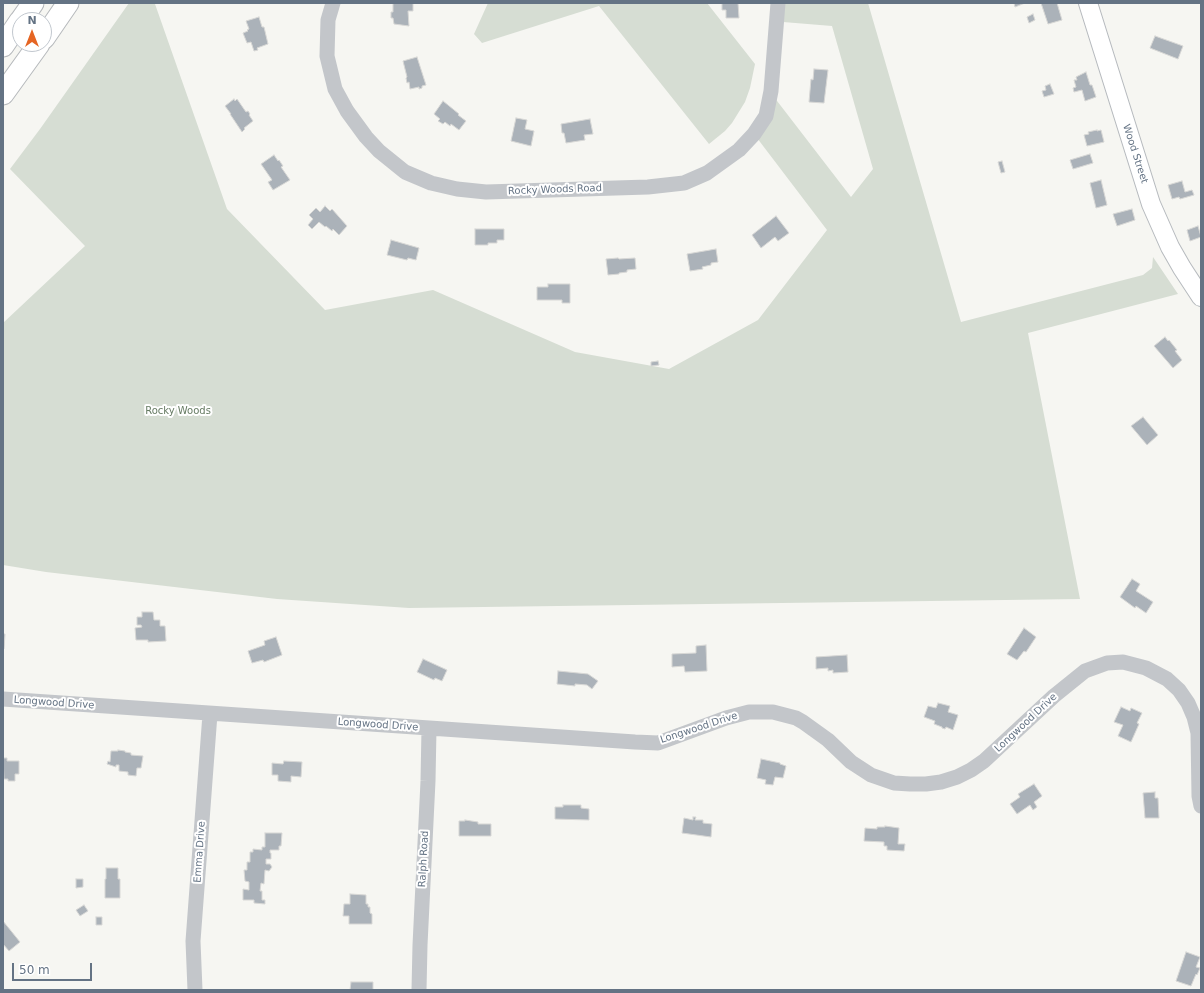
<!DOCTYPE html>
<html>
<head>
<meta charset="utf-8">
<style>
  body { margin:0 }
  #map { position:relative; width:1204px; height:993px; overflow:hidden; background:#f6f6f2; font-family:"DejaVu Sans",sans-serif }
  canvas { display:block }
  .frame { position:absolute; inset:0; border:4px solid #647384; pointer-events:none }
  .north { position:absolute; left:12px; top:12px; width:40px; height:40px; box-sizing:border-box; background:#fff; border:1px solid #c1c7ce; border-radius:50%; rotate:0deg; font-size:11px; font-weight:700; line-height:16px; text-align:center; color:#647384 }
  .north::after { content:''; display:block; margin:auto; width:14px; height:18px; background:#e56523; clip-path:polygon(50% 0,100% 100%,50% 72%,0 100%) }
  .scale { position:absolute; left:12px; top:963px; width:80px; height:18px; box-sizing:border-box; border:2px solid #647384; border-top:0; padding-left:5px; font-size:12px; line-height:14px; white-space:nowrap; color:#647384; -webkit-text-stroke:3px #fff; paint-order:stroke }
</style>
</head>
<body>
<div id="map">
<canvas width="1204" height="993"></canvas>
<div class="frame"></div>
<div class="north">N</div>
<div class="scale">50 m</div>
</div>
<script>
const c = document.querySelector('canvas').getContext('2d');
c.lineJoin = 'round';
function paint(path, color) {
  c.fillStyle = color;
  c.fill(path, 'evenodd');
}
function toPath(rows) {
  const path = new Path2D();
  for (const r of rows) {
    path.moveTo(r[0], r[1]);
    for (let i = 2; i < r.length; i += 2) path.lineTo(r[i], r[i + 1]);
  }
  return path;
}
function strokePath(path, color, width, dash) {
  c.strokeStyle = color;
  c.lineWidth = width;
  c.lineCap = dash ? 'butt' : 'round';
  c.setLineDash(dash || []);
  c.stroke(path);
}
function write(font, color, halo, rows, align = 'center') {
  c.font = font + ' "DejaVu Sans",sans-serif';
  c.lineWidth = 4;
  c.setLineDash([]);
  c.textBaseline = 'middle';
  c.strokeStyle = halo;
  c.fillStyle = color;
  for (const [text, x, y, turn = 0] of rows) {
    c.save();
    c.translate(x, y);
    c.rotate((+turn || 0) * Math.PI / 180);
    c.textAlign = isNaN(turn) ? turn : align;
    if (halo) c.strokeText(text, 0, 0);
    c.fillText(text, 0, 0);
    c.restore();
  }
}
const green = toPath([
  [129,3,156,3,155,4,227,209,325,310,433,290,575,352,669,369,758,320,827,230,754,134,774,97,851,197,873,169,832,26,783,22,785,3,868,3,961,322,1143,275,1152,268,1153,257,1178,294,1028,333,1080,599,409,608,277,599,46,572,3,565,3,323,85,246,10,169,40,129],
  [488,3,707,3,755,64,750,88,745,102,732,123,725,131,709,144,599,6,482,43,474,34]
]);
const building = toPath([
  [394,3,413,3,413,11,408,11,409,26,394,24,393,18,391,18,391,12,393,12,393,4,394,3],
  [722,3,738,3,739,18,726,18,726,10,722,10,722,3],
  [1014,3,1025,3,1015,7,1014,3],
  [1041,3,1057,3,1062,20,1048,24,1041,3],
  [1033,14,1035,20,1029,23,1027,17,1033,14],
  [259,17,262,27,264,27,268,44,257,48,258,50,254,51,251,42,247,43,243,33,248,31,247,30,249,29,246,21,259,17],
  [1155,36,1183,46,1178,59,1150,48,1155,36],
  [417,57,426,85,422,86,422,88,419,89,419,87,410,89,409,82,407,83,406,78,407,77,403,61,417,57],
  [814,69,828,70,824,103,809,102,811,79,813,80,814,69],
  [1086,72,1090,85,1092,85,1096,97,1085,101,1082,90,1074,92,1073,88,1076,87,1074,80,1077,80,1076,77,1086,72],
  [1050,84,1054,94,1044,97,1042,91,1046,90,1045,86,1050,84],
  [234,99,235,101,237,99,246,112,248,111,250,114,249,115,253,121,244,128,245,129,242,132,230,114,231,114,225,106,234,99],
  [443,101,459,114,458,115,466,121,459,130,451,124,450,126,445,122,443,124,438,121,440,119,434,114,443,101],
  [516,118,527,120,525,129,534,131,531,146,511,141,516,118],
  [590,119,593,134,584,135,585,140,566,143,564,133,562,133,561,124,590,119],
  [1097,130,1097,131,1101,130,1104,142,1087,146,1084,135,1089,134,1088,132,1097,130],
  [1090,154,1093,163,1073,169,1070,160,1090,154],
  [274,155,278,161,279,160,283,166,281,167,290,180,273,190,268,182,272,180,261,164,274,155],
  [1002,161,1005,172,1001,173,998,162,1002,161],
  [1101,180,1107,205,1096,208,1090,183,1101,180],
  [1182,181,1185,192,1192,190,1194,195,1180,199,1179,197,1172,199,1168,185,1182,181],
  [325,206,330,211,332,209,347,226,339,235,333,229,332,231,326,226,325,227,319,222,312,229,308,225,313,219,309,215,316,208,320,212,325,206],
  [1132,209,1135,220,1117,226,1113,214,1132,209],
  [776,216,789,233,778,241,775,237,761,248,752,235,776,216],
  [1198,226,1201,237,1190,241,1187,230,1198,226],
  [475,229,504,229,504,240,497,240,497,243,488,243,488,245,475,245,475,229],
  [391,240,419,248,416,260,408,258,407,260,387,255,391,240],
  [716,249,718,262,711,263,711,265,702,267,703,269,690,271,687,254,716,249],
  [618,258,619,259,635,258,636,269,627,270,627,272,619,273,619,274,608,275,606,259,618,258],
  [548,284,570,284,570,303,562,303,562,300,537,300,537,287,548,287,548,284],
  [1165,337,1168,341,1169,340,1177,350,1175,351,1182,360,1173,368,1154,346,1165,337],
  [658,361,659,365,651,366,651,362,658,361],
  [1143,417,1158,435,1147,445,1131,426,1143,417],
  [1132,579,1140,584,1136,591,1153,602,1146,613,1136,606,1135,608,1120,597,1132,579],
  [142,612,153,612,154,620,160,620,160,626,165,626,166,641,148,642,148,640,136,640,135,628,142,627,141,625,137,625,137,617,142,617,142,612],
  [1024,628,1036,637,1026,652,1024,651,1017,660,1007,654,1024,628],
  [3,634,5,634,4,649,3,649,3,634],
  [276,637,282,655,264,662,263,660,252,663,248,651,265,645,264,641,276,637],
  [706,645,707,671,685,672,684,666,672,667,672,654,696,653,696,646,706,645],
  [847,655,848,672,833,673,833,670,828,671,828,668,816,669,816,657,847,655],
  [423,659,447,670,442,681,435,678,434,680,417,672,423,659],
  [558,671,588,674,598,681,592,689,587,685,575,684,575,686,557,684,558,671],
  [938,703,950,706,948,712,958,715,953,730,946,727,945,729,942,728,942,727,934,724,935,721,924,717,928,706,936,708,938,703],
  [1121,707,1130,711,1131,708,1142,713,1137,723,1139,724,1131,742,1118,736,1123,725,1114,722,1121,707],
  [118,750,125,751,125,752,131,753,131,755,143,756,141,768,137,768,136,776,128,775,128,772,119,771,119,765,116,765,116,767,107,764,108,761,110,762,111,751,118,751,118,750],
  [3,758,7,758,7,761,19,761,19,774,15,774,15,781,8,781,8,779,4,779,3,758],
  [761,759,780,763,780,764,786,766,783,778,775,777,773,785,765,784,766,780,757,778,761,759],
  [284,761,302,762,301,777,291,776,291,782,278,781,278,775,272,775,272,763,283,764,284,761],
  [1034,784,1042,796,1034,802,1037,807,1033,810,1030,805,1017,814,1010,804,1020,797,1018,794,1034,784],
  [1155,792,1155,798,1158,798,1159,818,1145,818,1143,793,1155,792],
  [563,805,581,805,581,808,589,809,589,820,555,819,555,807,563,807,563,805],
  [693,817,696,817,695,820,703,820,703,823,712,824,711,837,682,833,684,818,693,820,693,817],
  [465,820,478,822,478,824,491,824,491,836,459,836,459,821,465,821,465,820],
  [885,826,899,828,898,844,905,844,904,851,887,850,887,846,884,846,884,842,864,841,865,828,877,829,877,827,885,827,885,826],
  [265,833,282,833,281,846,279,846,279,850,270,850,270,853,271,853,271,859,266,859,266,864,270,864,272,867,269,871,265,870,264,884,261,883,260,891,262,891,262,900,265,900,265,904,254,903,254,900,243,900,243,889,249,890,249,882,245,881,244,870,247,870,247,862,250,862,250,852,253,852,253,849,262,850,262,847,265,847,265,833],
  [106,868,118,868,118,879,120,879,120,898,105,898,105,879,106,879,106,868],
  [76,879,83,879,83,887,76,888,76,879],
  [350,894,366,895,366,904,368,904,368,907,370,907,370,913,372,914,372,924,349,924,349,916,343,916,344,904,350,904,350,894],
  [84,905,88,911,80,916,76,910,84,905],
  [96,917,102,917,102,925,96,925,96,917],
  [3,921,20,942,9,951,3,944,3,921],
  [1186,952,1200,957,1196,967,1200,968,1197,975,1196,974,1191,986,1176,981,1186,952],
  [351,982,373,982,373,990,350,990,351,982]
]);
const minor = toPath([
  [333,3,328,20,327,56,335,89,347,111,366,137,379,151,405,172,431,183,457,189,486,192,648,187,684,183,707,173,739,150,754,134,766,116,771,91,778,3],
  [3,699,635,742,658,743,726,718,749,712,773,712,796,718,803,722,828,740,851,762,871,775,894,783,910,784,926,784,941,782,957,777,971,770,984,761,1054,696,1085,671,1107,663,1123,662,1146,668,1167,679,1179,690,1188,703,1194,717,1198,733,1199,796,1201,806],
  [195,990,193,941,210,714],
  [419,990,420,945,428,781,429,729]
]);
const major = toPath([
  [1088,3,1151,204,1170,247,1182,268,1201,297]
]);
const highway = toPath([
  [21,20,33,3],
  [44,38,68,3],
  [3,46,20,21],
  [3,94,39,44]
]);
const streetNames = [
  ["Wood Street",1135,154,72],
  ["Rocky Woods Road",555,190,-2],
  ["Longwood Drive",54,703,4],
  ["Longwood Drive",1026,723,-43],
  ["Longwood Drive",378,725,4],
  ["Longwood Drive",699,728,-18],
  ["Emma Drive",200,852,-86],
  ["Ralph Road",424,859,-87]
];
const parkNames = [
  ["Rocky Woods",178,411]
];
paint(green, '#d6ddd3');
paint(building, '#abb2b9');
strokePath(building, '#d7d7d5', 1);
strokePath(major, '#b6babe', 20);
strokePath(highway, '#b6b9bc', 23);
strokePath(minor, '#c3c6ca', 15);
strokePath(major, '#fff', 18);
strokePath(highway, '#fff', 21);
write('10px', '#647384', '#fff', streetNames);
write('10px', '#667b63', '#fff', parkNames);
</script>
</body>
</html>
